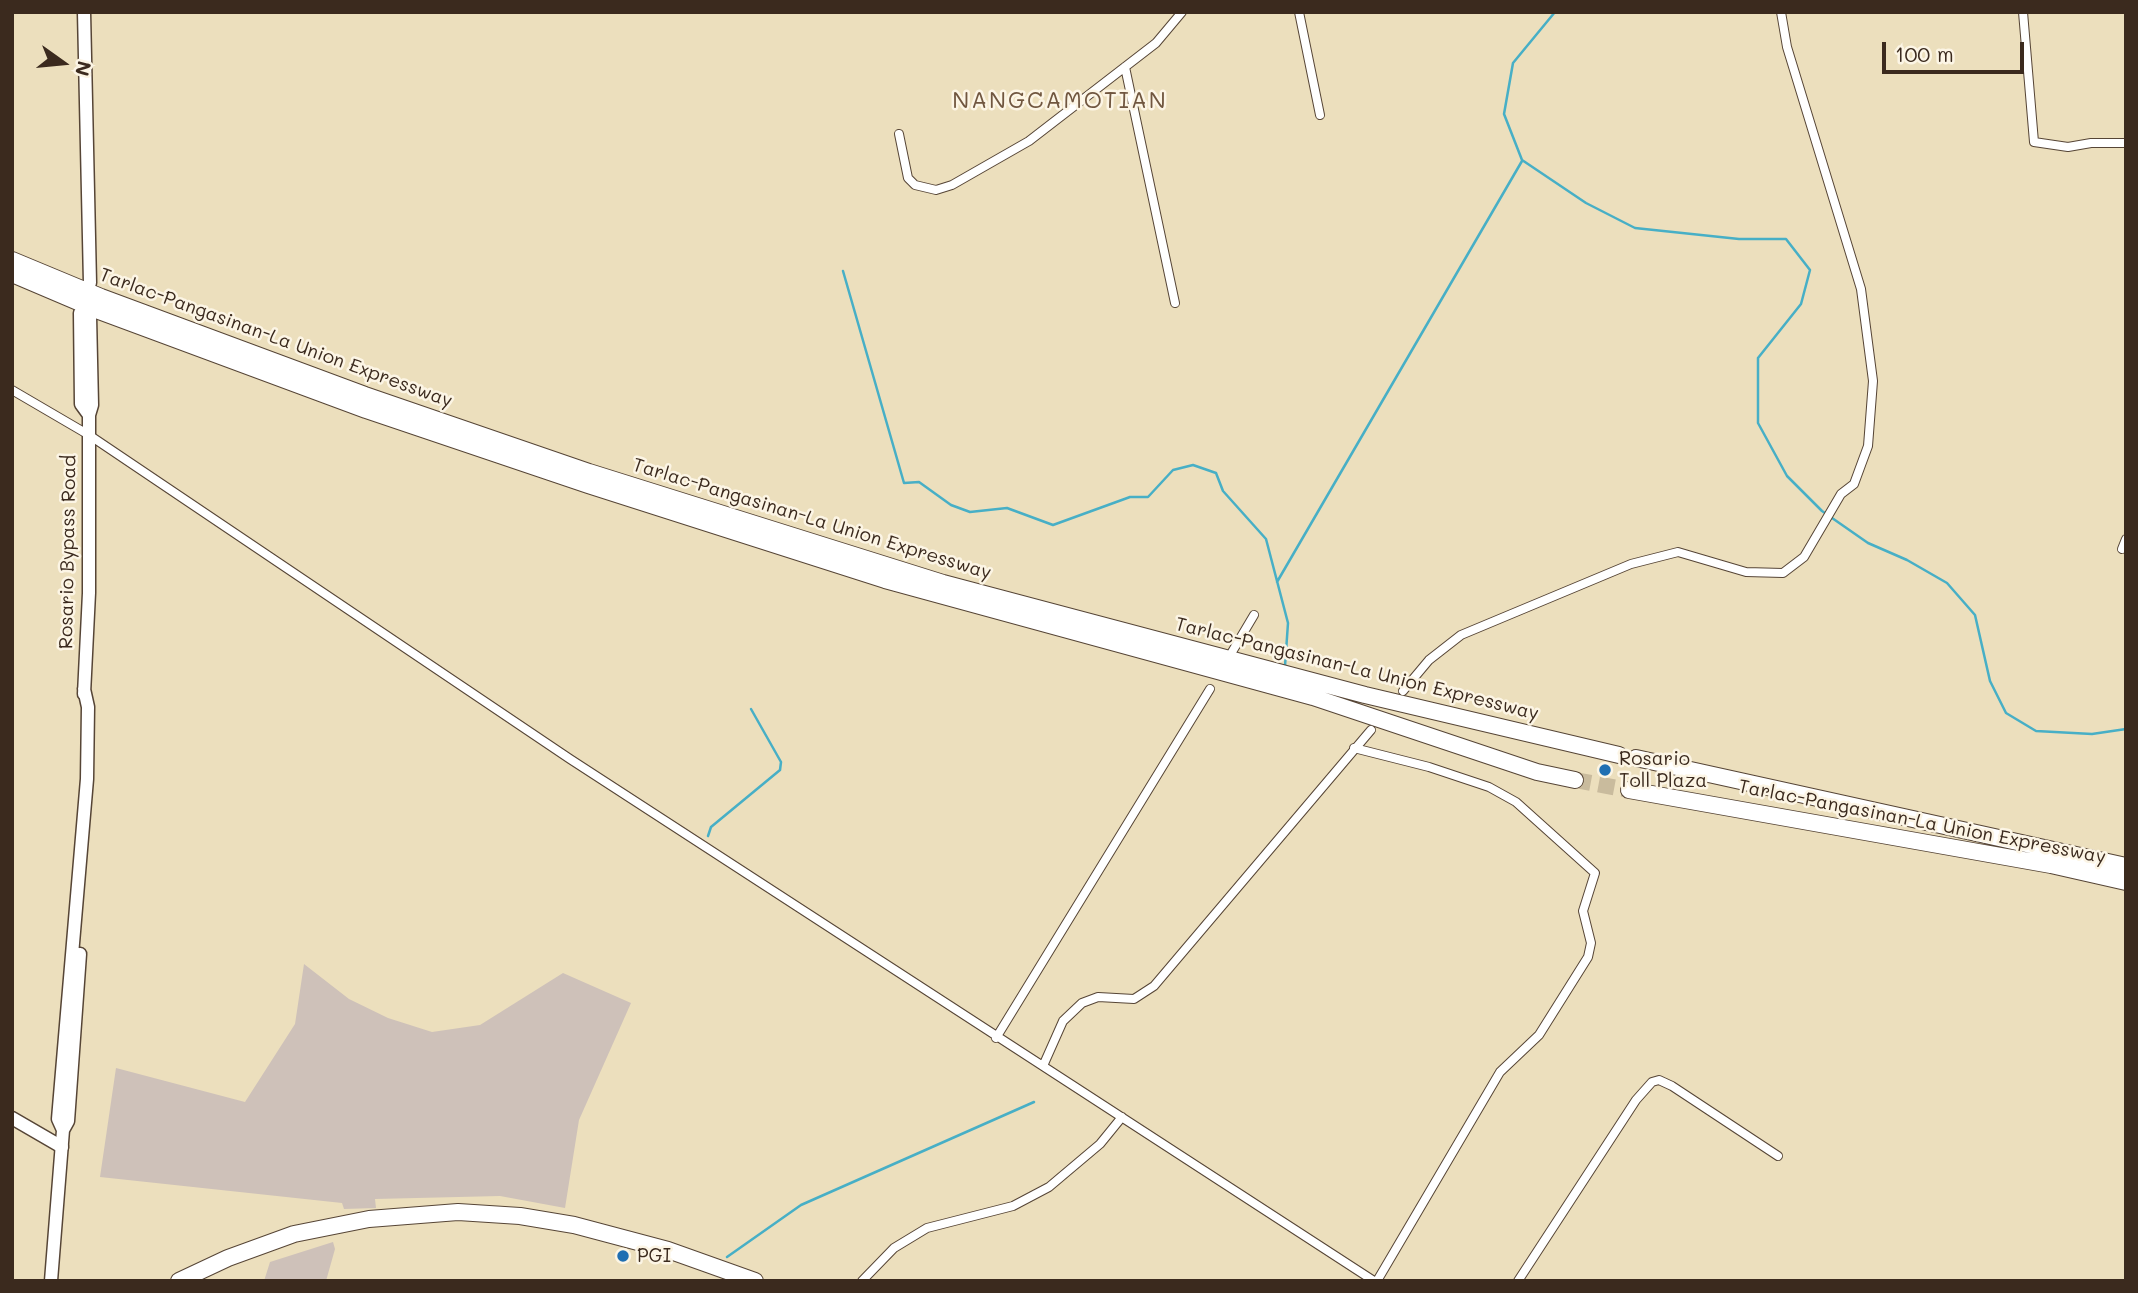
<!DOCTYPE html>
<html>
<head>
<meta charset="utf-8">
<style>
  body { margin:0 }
  #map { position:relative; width:2138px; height:1293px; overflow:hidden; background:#ecdfbd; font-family:Mali,sans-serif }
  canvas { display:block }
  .frame { position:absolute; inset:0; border:14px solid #3b2a1e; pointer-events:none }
  .north { position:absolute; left:28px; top:28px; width:70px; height:70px; -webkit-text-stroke:5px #fcf5e5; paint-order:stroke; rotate:105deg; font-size:19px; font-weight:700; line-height:28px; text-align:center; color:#3b2a1e }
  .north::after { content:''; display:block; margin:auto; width:24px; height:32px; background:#3b2a1e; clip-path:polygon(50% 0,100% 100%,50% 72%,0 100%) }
  .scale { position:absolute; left:1882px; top:42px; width:142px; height:32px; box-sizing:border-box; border:4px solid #3b2a1e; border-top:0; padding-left:9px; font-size:21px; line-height:24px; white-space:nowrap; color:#3b2a1e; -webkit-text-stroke:5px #fcf5e5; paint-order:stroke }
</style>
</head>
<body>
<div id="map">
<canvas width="2138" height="1293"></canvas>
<div class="frame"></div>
<div class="north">N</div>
<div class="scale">100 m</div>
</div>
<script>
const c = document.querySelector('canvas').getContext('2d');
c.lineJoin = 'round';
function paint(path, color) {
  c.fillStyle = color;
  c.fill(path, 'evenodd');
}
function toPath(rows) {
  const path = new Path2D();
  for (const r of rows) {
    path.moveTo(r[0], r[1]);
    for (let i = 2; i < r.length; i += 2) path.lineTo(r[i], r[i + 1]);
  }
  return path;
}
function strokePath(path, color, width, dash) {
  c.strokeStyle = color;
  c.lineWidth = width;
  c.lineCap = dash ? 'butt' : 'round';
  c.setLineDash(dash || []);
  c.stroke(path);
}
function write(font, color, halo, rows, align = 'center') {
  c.font = font + ' Mali,sans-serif';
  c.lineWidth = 5;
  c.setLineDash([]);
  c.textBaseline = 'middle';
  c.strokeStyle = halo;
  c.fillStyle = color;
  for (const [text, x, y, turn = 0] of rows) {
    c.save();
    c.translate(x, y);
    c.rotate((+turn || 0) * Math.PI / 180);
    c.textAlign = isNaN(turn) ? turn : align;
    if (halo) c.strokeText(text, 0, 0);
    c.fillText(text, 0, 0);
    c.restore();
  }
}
const industrial = toPath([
  [304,964,349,999,388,1018,432,1032,480,1025,563,973,631,1003,579,1120,565,1208,500,1196,375,1199,376,1208,344,1209,342,1203,100,1177,116,1068,245,1102,295,1024],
  [333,1242,335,1249,326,1281,264,1281,270,1262]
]);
const stream = toPath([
  [1555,12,1513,63,1504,114,1522,160,1586,203,1635,228,1739,239,1786,239,1810,270,1801,304,1758,358,1758,423,1787,476,1822,511,1868,543,1907,560,1947,583,1975,615,1990,681,2006,713,2036,731,2092,734,2126,729],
  [843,271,904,483,919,482,951,505,970,512,1007,508,1053,525,1130,497,1148,497,1173,470,1193,465,1216,473,1223,491,1266,539,1288,623,1285,666],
  [1277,582,1522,161],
  [708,836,711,827,780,770,781,762,751,709],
  [727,1257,801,1205,1034,1102]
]);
const highwayTunnel = toPath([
  [1575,780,1629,790]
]);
const street = toPath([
  [1299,12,1320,115],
  [2023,12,2034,142,2068,147,2091,143,2126,143],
  [1125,67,1175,303],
  [899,134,908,178,915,185,936,190,952,185,1029,141,1156,43,1182,12],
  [12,390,89,435,570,759,1374,1281],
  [2122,549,2126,539],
  [1232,652,1254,615],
  [1403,691,1429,660,1461,635,1631,564,1678,552,1746,572,1783,573,1804,557,1841,494,1854,484,1868,446,1873,381,1861,289,1787,47,1781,12],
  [1354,748,1429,767,1489,787,1516,802,1595,873,1583,911,1591,943,1588,957,1539,1035,1500,1072,1377,1281],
  [996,1038,1210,689],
  [1043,1066,1063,1021,1082,1003,1098,997,1134,999,1154,986,1371,730],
  [862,1281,894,1248,927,1228,1013,1206,1049,1187,1100,1144,1122,1117],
  [1518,1281,1636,1100,1652,1082,1659,1080,1672,1086,1778,1156]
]);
const secondary = toPath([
  [12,1118,62,1147]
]);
const primary = toPath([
  [84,12,90,283],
  [80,313,81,404,89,415],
  [84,694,89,593,89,415,92,405,90,316],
  [63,1130,68,1121,80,954],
  [51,1281,63,1130,58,1119,87,779,88,707,84,689]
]);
const highway = toPath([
  [12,260,101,297,365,395,589,472,943,583,1365,695,1619,755],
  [12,274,99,311,366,410,588,485,885,580,1313,697,1537,772,1575,780],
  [1636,758,2126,866],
  [1629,790,2051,865,2126,882],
  [179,1281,228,1258,294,1234,369,1219,458,1212,520,1216,574,1225,668,1250,755,1281]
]);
const markers = [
  [1605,770,7,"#1f6fb2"],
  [623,1256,7,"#1f6fb2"]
];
const streetNames = [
  ["Tarlac-Pangasinan-La Union Expressway",276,338,20],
  ["Tarlac-Pangasinan-La Union Expressway",812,519,17],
  ["Rosario Bypass Road",68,552,-89],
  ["Tarlac-Pangasinan-La Union Expressway",1357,669,14],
  ["Tarlac-Pangasinan-La Union Expressway",1922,822,11]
];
const poiNames = [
  ["Rosario",1619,759],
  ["Toll Plaza",1619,781],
  ["PGI",637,1256]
];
const quarterNames = [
  ["NANGCAMOTIAN",1060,101]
];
paint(industrial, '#cec1b9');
strokePath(stream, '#47afc6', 2.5);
strokePath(highwayTunnel, '#c9bb9d', 16, [16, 8]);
strokePath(street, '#564536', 10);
strokePath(secondary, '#564536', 15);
strokePath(primary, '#564536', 15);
strokePath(highway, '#564536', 18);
strokePath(street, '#fff', 8);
strokePath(secondary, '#fff', 12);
strokePath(primary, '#fff', 12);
strokePath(highway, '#fff', 16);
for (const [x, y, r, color] of markers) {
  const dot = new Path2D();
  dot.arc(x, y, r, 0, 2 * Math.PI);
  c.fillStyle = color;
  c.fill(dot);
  strokePath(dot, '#fcf5e5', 2.5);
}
write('19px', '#3b2a1e', '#fcf5e5', streetNames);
write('19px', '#3b2a1e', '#fcf5e5', poiNames, 'left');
c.letterSpacing = '2px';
write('23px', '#70563f', '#fcf5e5', quarterNames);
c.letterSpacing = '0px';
</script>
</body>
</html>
